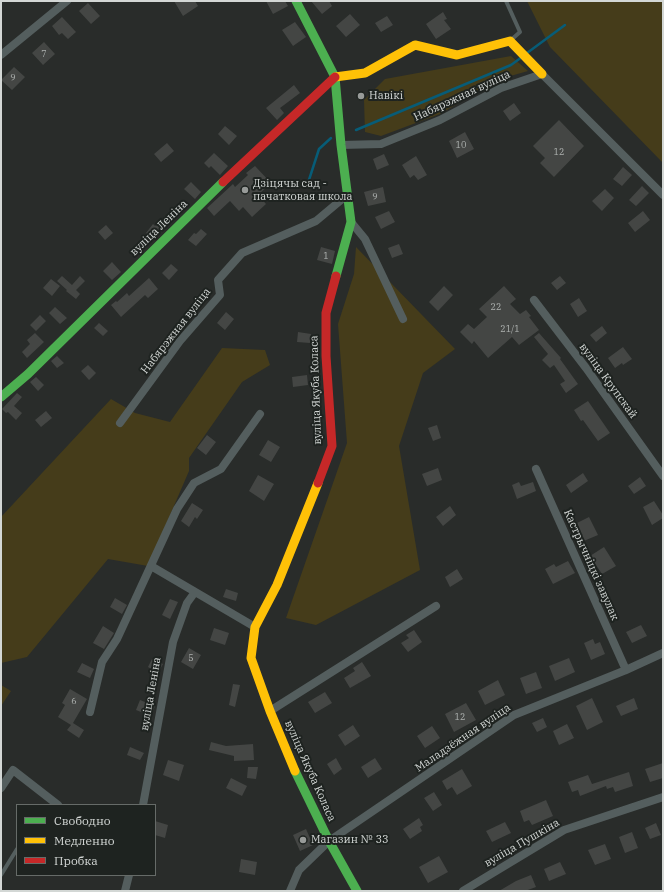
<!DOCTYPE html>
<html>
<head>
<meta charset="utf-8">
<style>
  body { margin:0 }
  #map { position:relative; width:664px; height:892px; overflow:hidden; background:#292c2a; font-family:"IBM Plex Serif",serif }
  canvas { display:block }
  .frame { position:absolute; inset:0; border:2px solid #d3d7d5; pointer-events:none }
  .legend { position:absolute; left:16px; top:804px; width:140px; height:72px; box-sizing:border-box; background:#1e2320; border:1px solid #666b68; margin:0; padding:5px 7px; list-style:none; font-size:12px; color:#d3d7d5 }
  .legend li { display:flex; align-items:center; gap:8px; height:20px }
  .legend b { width:20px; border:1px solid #666b68 }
</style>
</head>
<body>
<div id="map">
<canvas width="664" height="892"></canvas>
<div class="frame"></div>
<ul class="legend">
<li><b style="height:5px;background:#4caf50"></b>Свободно</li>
<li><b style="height:5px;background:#ffc107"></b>Медленно</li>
<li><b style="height:5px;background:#c62828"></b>Пробка</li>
</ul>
</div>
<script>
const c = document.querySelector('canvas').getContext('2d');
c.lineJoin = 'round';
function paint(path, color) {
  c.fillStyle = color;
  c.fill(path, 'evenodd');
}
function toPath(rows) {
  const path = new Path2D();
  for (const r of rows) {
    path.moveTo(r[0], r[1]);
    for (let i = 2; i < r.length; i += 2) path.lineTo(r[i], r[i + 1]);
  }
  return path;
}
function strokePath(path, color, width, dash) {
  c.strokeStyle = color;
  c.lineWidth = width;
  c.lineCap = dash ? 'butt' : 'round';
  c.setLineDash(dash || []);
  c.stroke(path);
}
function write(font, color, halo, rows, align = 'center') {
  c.font = font + ' "IBM Plex Serif",serif';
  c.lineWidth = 4;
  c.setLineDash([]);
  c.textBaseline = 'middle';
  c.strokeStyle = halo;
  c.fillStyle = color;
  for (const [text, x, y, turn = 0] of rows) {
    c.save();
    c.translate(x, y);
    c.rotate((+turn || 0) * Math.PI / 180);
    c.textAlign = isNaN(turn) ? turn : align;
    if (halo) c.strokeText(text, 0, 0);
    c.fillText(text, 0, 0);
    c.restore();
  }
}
const green = toPath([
  [527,1,663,1,663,163,550,47],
  [511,56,528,71,500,79,440,114,381,136,365,132,364,100,385,79],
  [356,247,455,349,423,373,399,446,420,570,316,625,286,618,347,443,338,324,354,274],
  [222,348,265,350,270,365,242,382,189,458,189,471,148,566,108,559,27,657,1,663,1,517,111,399,135,413,170,422],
  [1,685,11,691,1,706]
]);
const stream = toPath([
  [527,53,565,25],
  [356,130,511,65,522,57],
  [307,186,319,149,331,138]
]);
const building = toPath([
  [174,1,195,1,198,6,183,16],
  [266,1,285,1,288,6,273,14],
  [311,1,329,1,332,6,322,14],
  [88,3,100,16,91,24,79,11],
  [443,12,447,19,444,20,451,29,436,39,426,24],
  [350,14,360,25,346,37,336,26],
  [387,16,393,25,381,32,375,23],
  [62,17,76,32,68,39,62,33,59,35,52,26],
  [295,22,306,37,293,46,282,30],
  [44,42,55,54,43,65,32,53],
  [14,67,25,77,12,90,1,80],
  [294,85,300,93,280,108,284,113,277,120,266,108],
  [514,103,521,113,510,121,503,111],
  [559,120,584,146,554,177,540,163,545,158,533,146],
  [225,126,237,136,229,145,218,134],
  [465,132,474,149,457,158,449,141],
  [167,143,174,151,161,162,154,154],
  [214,153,228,166,220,175,211,166,209,168,204,163],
  [384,154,389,165,377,170,373,159],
  [416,156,427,175,418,180,414,175,410,178,402,165],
  [255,166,271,183,258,195,266,204,252,217,243,207,239,211,230,201,214,216,207,208,233,184,235,187,248,175,246,173],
  [623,167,632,175,622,186,613,179],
  [191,182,201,192,195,199,184,189],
  [642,186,649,193,636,206,629,200],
  [383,187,386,202,368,206,364,192],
  [605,189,614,198,602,211,592,201],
  [389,211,395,222,381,229,375,217],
  [643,211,650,220,635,232,628,223],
  [165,216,171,222,140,253,136,248,148,235,146,233,153,224,155,226],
  [106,225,113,233,105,240,98,232],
  [201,229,207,234,196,246,188,240,194,233,196,234],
  [399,244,403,254,392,258,388,248],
  [321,247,335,251,332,264,317,260],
  [112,262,121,272,112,280,103,271],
  [171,264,178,270,169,280,162,273],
  [62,276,72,285,80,276,85,281,76,290,80,294,76,299,66,291,67,290,57,281],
  [560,276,566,283,557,290,551,283],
  [149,278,158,289,148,298,145,295,121,317,111,305,116,301,117,302,127,293,129,296],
  [51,279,60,286,52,296,43,288],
  [444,286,453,295,438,311,429,302],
  [504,286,516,299,510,304,520,314,526,310,531,316,529,317,539,330,519,345,512,337,488,358,474,341,472,344,460,332,468,324,474,329,487,317,479,309],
  [579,298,587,311,578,317,570,304],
  [55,307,67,318,60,324,49,313],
  [226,312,234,319,225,330,217,323],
  [40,315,46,321,36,331,30,325],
  [99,323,108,331,103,336,94,328],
  [602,326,607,333,596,342,590,335],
  [298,332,311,334,310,343,297,342],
  [35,333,44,342,27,358,22,352,30,344,27,340],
  [539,333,561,358,560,359,578,384,566,393,560,384,565,381,554,365,550,368,542,360,548,354,534,337],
  [623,347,632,359,623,365,622,363,615,368,608,358],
  [57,356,64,363,57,368,51,361],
  [88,365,96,373,89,380,81,371],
  [307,375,308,385,293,387,292,377],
  [36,377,44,385,38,391,30,382],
  [17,393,22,397,14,406,22,413,16,420,8,412,6,413,2,409],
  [588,401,610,433,598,441,583,420,581,421,574,410],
  [46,411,52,418,41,427,35,420],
  [437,425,441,438,433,441,428,428],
  [207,435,216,442,206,455,197,448],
  [268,440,280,447,271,462,259,455],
  [438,468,442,480,427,486,422,474],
  [583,473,588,481,571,493,566,485],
  [258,475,274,484,264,501,249,491],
  [640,477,646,486,634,494,628,486],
  [519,482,521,486,533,482,536,491,517,499,512,485],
  [654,501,663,515,663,518,652,525,643,507],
  [192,503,203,510,197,519,195,517,189,527,181,521],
  [450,506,456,515,443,526,436,517],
  [589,517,598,535,579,543,571,526],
  [604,547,616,566,602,574,590,556],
  [568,561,575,573,553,584,545,569,554,564,556,567],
  [457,569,463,579,450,587,445,577],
  [226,589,238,593,236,601,223,597],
  [115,598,127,605,122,614,110,607],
  [170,599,178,602,170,619,162,615],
  [641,625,647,636,632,643,626,632],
  [103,626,114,633,104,649,93,643],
  [214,628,229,633,225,645,210,640],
  [414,630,422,642,408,652,401,643,409,638,406,635],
  [593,639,595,644,600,642,605,654,591,660,584,643],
  [189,648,201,655,193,669,181,662],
  [569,658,575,672,555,681,549,666],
  [152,659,163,664,158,673,148,667],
  [362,662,371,676,350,688,344,678,355,671,353,668],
  [82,663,94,669,90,678,77,672],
  [536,672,542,688,526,694,520,678],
  [498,680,505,695,485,705,478,691],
  [233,684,240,685,235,707,229,705],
  [70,689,87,699,73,723,84,730,79,738,67,730,71,725,58,717,65,705,62,703],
  [325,692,332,703,315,713,308,702],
  [592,698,603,722,587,730,576,706],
  [634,698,638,709,621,716,616,706],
  [140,700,155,706,151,716,136,710],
  [466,703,476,720,454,732,445,714],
  [543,718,547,727,537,732,532,723],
  [567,724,574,738,559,745,553,731],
  [353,725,360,736,345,746,338,735],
  [432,726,440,738,425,748,417,736],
  [211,742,226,746,253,744,254,760,234,761,234,756,209,750],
  [130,747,144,753,140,760,127,755],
  [336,758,342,769,334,775,327,764],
  [375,758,382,769,368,778,361,767],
  [168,760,184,765,179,781,163,775],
  [663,763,663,778,650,782,645,769],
  [248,767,258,767,256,779,247,778],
  [462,769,472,786,457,795,452,787,447,790,442,781],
  [629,772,633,786,615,792,613,787,607,789,606,786,580,796,578,790,572,792,568,782,588,775,592,784],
  [231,778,247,786,242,796,226,788],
  [434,792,442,805,433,811,424,798],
  [546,800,553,816,532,825,529,820,524,822,520,811],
  [419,818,423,825,420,827,422,831,410,839,403,829],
  [155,821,168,825,165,838,155,835],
  [505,822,511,833,492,842,486,831],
  [656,823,661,835,650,839,645,828],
  [306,829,313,845,300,851,293,835],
  [632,832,638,848,625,853,619,837],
  [605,844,611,859,595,865,588,850],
  [439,856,448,872,428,883,419,867],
  [241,859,257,862,255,875,239,872],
  [560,862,566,874,549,881,544,869],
  [531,875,536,887,525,891,499,891,516,881]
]);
const lane = toPath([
  [506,1,520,32,511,40],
  [1,875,17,849]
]);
const street = toPath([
  [1,55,67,1],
  [341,145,381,144,440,120,501,88,542,74,663,195],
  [351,222,365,239,403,319],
  [534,300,586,368,663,476],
  [120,423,180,341,220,295,218,280,242,253,316,221,347,195],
  [536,469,626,670],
  [151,566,255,627],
  [270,711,436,606],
  [90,712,102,662,117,639,177,509,194,483,221,469,260,414],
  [1,788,13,770,58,805],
  [143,805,173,642,187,603,195,592],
  [125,891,129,875],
  [290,891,299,870,329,841,514,715,626,670,663,653],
  [463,891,564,830,663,797]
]);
const fast = toPath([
  [296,1,335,77,341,145,351,222,336,276],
  [1,397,28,374,223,182],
  [295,771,329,841,357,891]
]);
const slow = toPath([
  [335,77,365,73,415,45,457,55,510,41,542,74],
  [295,771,270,711,251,658,255,627,277,585,318,483]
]);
const jam = toPath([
  [223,182,335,77],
  [318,483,332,446,326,356,326,313,336,276]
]);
const markers = [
  [361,96,4,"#989b99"],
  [245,190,4,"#989b99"],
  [303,840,4,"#989b99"]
];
const numberNames = [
  ["7",44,54],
  ["9",13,78],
  ["10",461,145],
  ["12",559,152],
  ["9",375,197],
  ["1",326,256],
  ["22",496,307],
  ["21/1",510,329],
  ["5",191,658],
  ["6",74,701],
  ["12",460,717]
];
const poiNames = [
  ["Навікі",369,96],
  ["Дзіцячы сад -",253,184],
  ["пачатковая школа",253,197],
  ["Магазин № 33",311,840]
];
const streetNames = [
  ["Набярэжная вуліца",462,96,-25],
  ["вуліца Леніна",159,228,-44],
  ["Набярэжная вуліца",176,331,-52],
  ["вуліца Крупскай",608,381,54],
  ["вуліца Якуба Коласа",316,390,-92],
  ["Кастрычніцкі завулак",591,565,66],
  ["вуліца Леніна",151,694,-80],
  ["Маладзёжная вуліца",463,738,-34],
  ["вуліца Якуба Коласа",310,771,66],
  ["вуліца Пушкіна",522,843,-30]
];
paint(green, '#453c1a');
strokePath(stream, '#075c77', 2.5);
paint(building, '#444644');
strokePath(lane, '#545e5e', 4);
strokePath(street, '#545e5e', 8);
strokePath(fast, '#4caf50', 9);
strokePath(slow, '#ffc107', 9);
strokePath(jam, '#c62828', 9);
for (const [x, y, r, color] of markers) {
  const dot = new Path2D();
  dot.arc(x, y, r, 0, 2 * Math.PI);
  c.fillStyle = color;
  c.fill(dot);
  strokePath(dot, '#1e2320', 1.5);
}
write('9px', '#afb3b1', null, numberNames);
write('11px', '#d3d7d5', '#1e2320', poiNames, 'left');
write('11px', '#d3d7d5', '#1e2320', streetNames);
</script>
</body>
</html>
